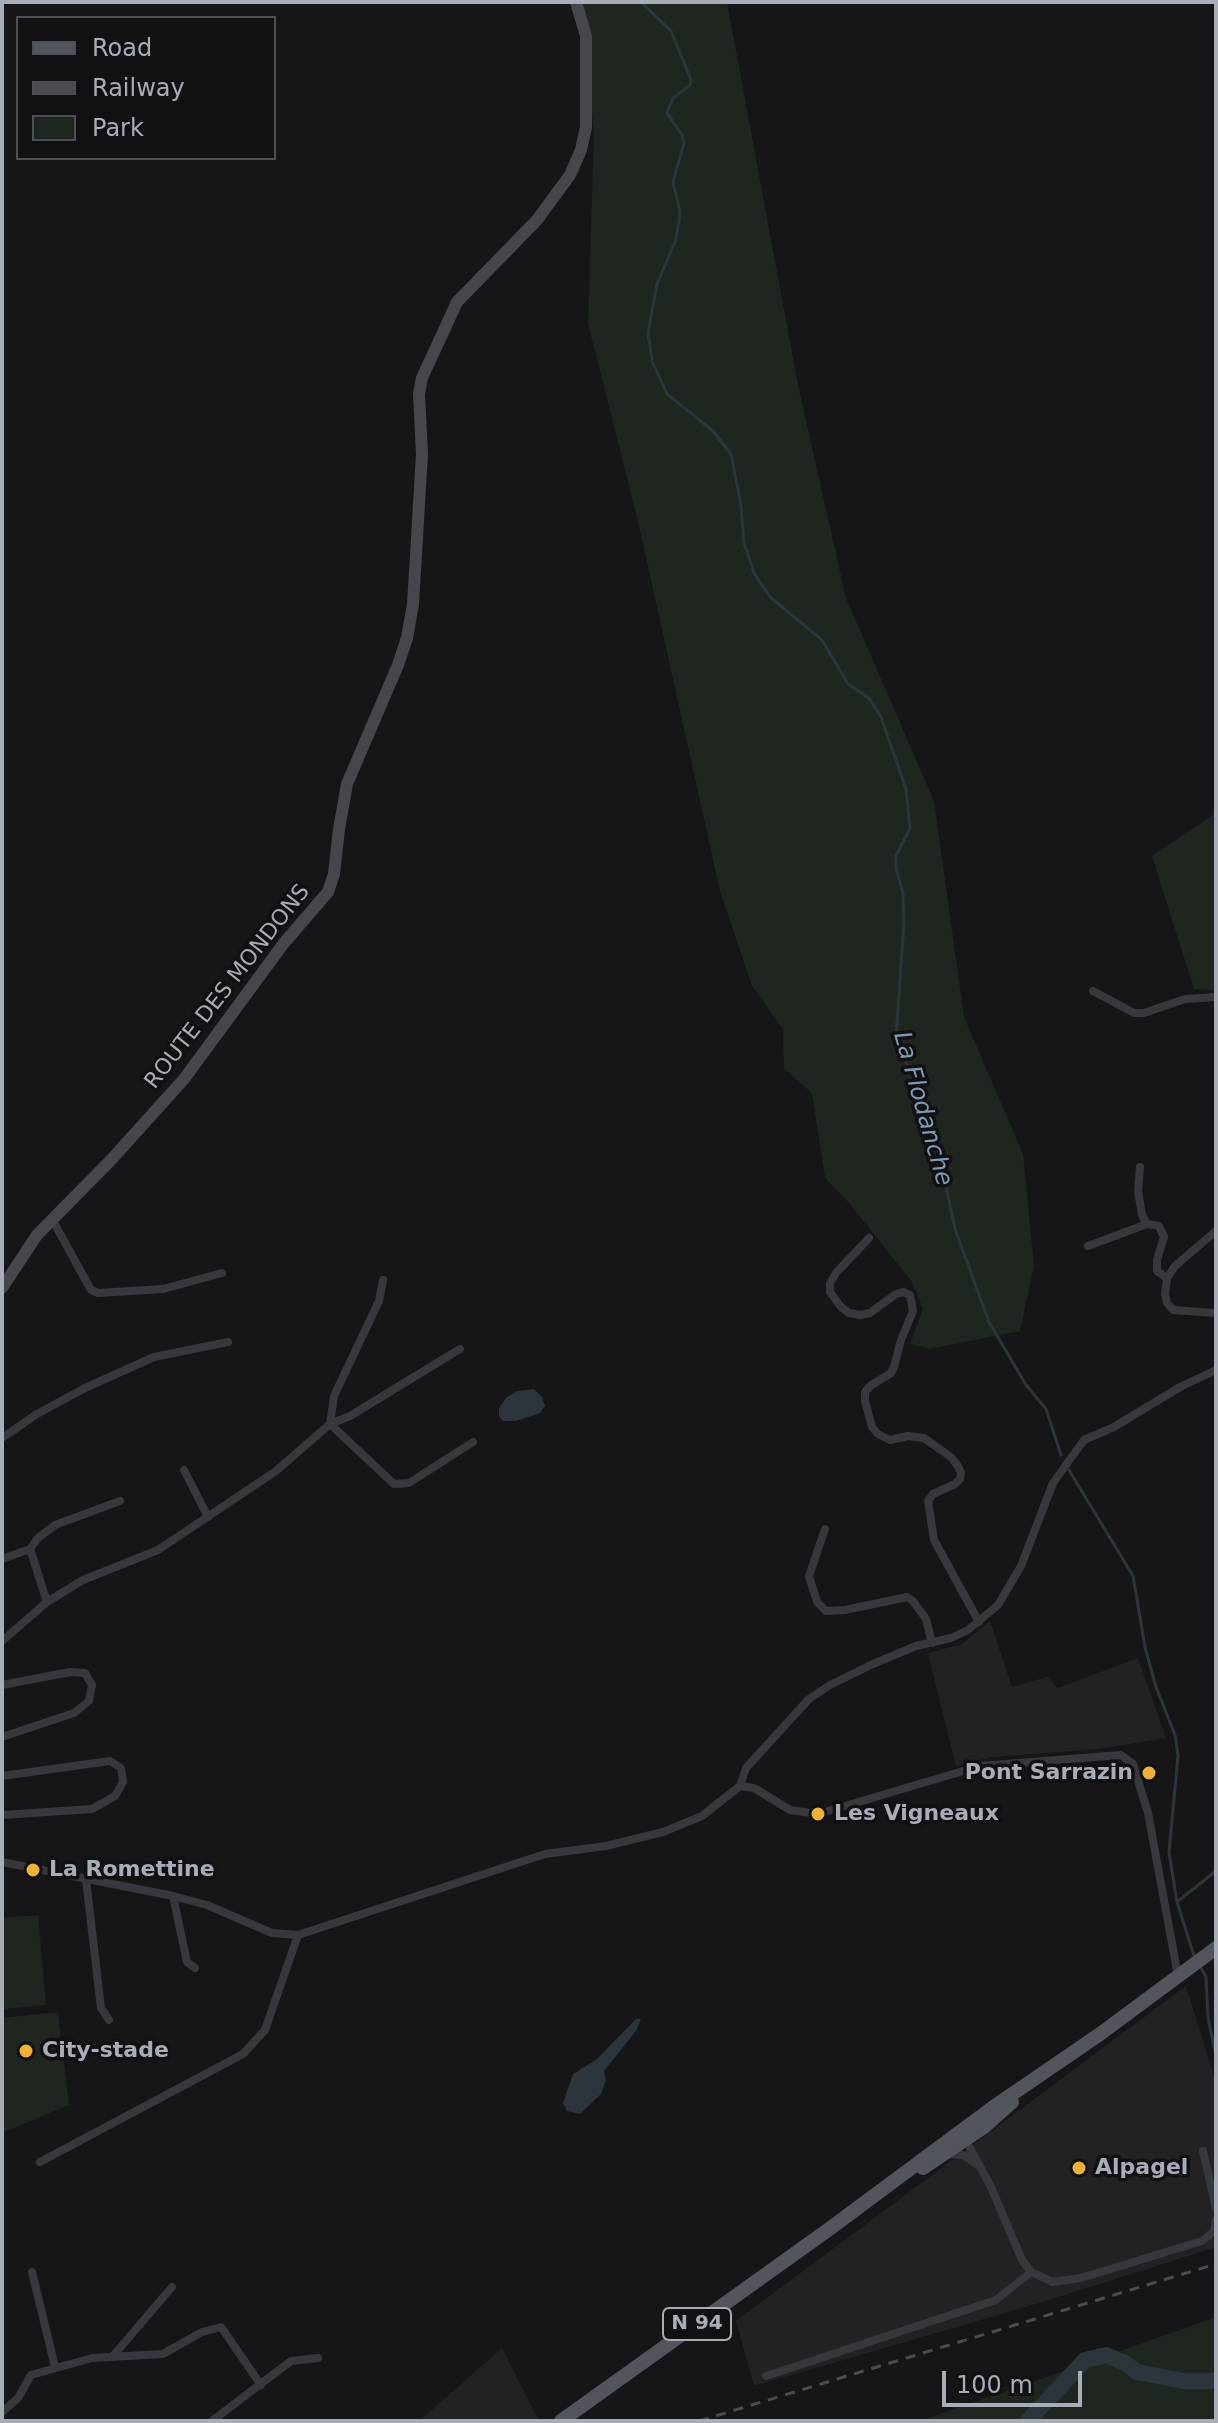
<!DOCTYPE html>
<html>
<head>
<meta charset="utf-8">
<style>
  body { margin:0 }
  #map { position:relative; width:1218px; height:2423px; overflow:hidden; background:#161618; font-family:"DejaVu Sans",sans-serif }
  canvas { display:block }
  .frame { position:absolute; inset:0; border:4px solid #a8adb8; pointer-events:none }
  .legend { position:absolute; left:16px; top:16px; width:260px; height:144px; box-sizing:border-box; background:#111113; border:2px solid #4d4f55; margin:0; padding:10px 14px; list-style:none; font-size:24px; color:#a8adb8 }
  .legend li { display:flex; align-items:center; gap:16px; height:40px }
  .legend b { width:40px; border:2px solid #4d4f55 }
  .scale { position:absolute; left:942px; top:2371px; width:140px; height:36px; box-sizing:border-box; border:4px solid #a8adb8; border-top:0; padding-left:10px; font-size:24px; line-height:28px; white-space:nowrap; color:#a8adb8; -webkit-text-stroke:6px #111113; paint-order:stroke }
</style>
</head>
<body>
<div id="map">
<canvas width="1218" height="2423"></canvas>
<div class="frame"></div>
<ul class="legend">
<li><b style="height:10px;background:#53555c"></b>Road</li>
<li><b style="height:10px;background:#4a4c52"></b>Railway</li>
<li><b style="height:22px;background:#1e261f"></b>Park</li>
</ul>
<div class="scale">100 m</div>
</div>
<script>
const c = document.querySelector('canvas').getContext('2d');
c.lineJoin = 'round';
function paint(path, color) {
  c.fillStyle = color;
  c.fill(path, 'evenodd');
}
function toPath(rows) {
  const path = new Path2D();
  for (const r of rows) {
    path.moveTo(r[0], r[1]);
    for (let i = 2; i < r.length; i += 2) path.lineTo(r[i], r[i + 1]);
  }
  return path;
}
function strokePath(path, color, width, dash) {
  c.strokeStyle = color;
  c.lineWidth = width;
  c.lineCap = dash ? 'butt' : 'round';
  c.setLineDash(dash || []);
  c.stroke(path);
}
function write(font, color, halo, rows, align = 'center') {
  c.font = font + ' "DejaVu Sans",sans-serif';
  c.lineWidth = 7;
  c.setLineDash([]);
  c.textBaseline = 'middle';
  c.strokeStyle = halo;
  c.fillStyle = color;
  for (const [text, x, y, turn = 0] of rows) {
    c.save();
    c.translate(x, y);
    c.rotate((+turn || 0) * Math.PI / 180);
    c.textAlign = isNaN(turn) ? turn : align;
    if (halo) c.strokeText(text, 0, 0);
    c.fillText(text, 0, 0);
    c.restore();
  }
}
const built = toPath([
  [990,1621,1012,1687,1047,1677,1058,1688,1138,1658,1166,1738,1099,1749,992,1757,956,1766,928,1653,962,1644],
  [1186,1986,1216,2083,1216,2247,1046,2301,754,2386,736,2321],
  [502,2348,539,2421,419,2421]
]);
const green = toPath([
  [581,2,727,2,798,385,846,598,934,801,964,1017,1023,1154,1034,1266,1020,1331,930,1349,910,1344,923,1309,912,1282,850,1204,825,1178,812,1093,784,1069,783,1029,752,986,720,891,637,517,588,324,594,134],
  [1216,813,1216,991,1194,989,1152,856],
  [38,1915,46,2005,2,2009,2,1918],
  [58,2012,69,2105,2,2133,2,2018],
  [1216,2317,1216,2421,920,2421,1049,2376]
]);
const water = toPath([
  [534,1389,542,1397,545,1406,540,1413,516,1421,503,1421,499,1417,499,1408,506,1398,517,1391],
  [636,2019,641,2019,636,2031,604,2071,606,2080,601,2094,580,2114,567,2111,563,2103,573,2074,597,2059]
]);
const stream = toPath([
  [641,2,671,31,691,80,690,85,673,98,667,113,682,135,684,143,673,182,680,212,679,222,675,242,657,284,648,333,652,361,667,394,712,430,731,454,741,505,744,543,754,573,770,597,822,640,848,684,869,698,881,717,906,789,910,828,896,856,896,869,903,893,904,922,896,1037,900,1051,921,1090,944,1176,955,1229,989,1322,1026,1385,1046,1409,1061,1455],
  [1069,1470,1133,1576,1145,1647,1156,1687,1175,1735,1178,1756,1169,1852,1177,1902,1194,1956],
  [1178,1901,1216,1871],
  [1200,1966,1206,1977,1208,2018,1216,2056]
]);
const river = toPath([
  [1028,2421,1085,2360,1106,2355,1125,2363,1137,2372,1183,2381,1216,2381]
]);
const street = toPath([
  [1093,991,1134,1013,1144,1013,1185,999,1216,997],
  [1140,1167,1138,1191,1142,1215,1147,1224],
  [52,1219,91,1290,98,1293,163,1289,222,1273],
  [1216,1231,1175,1266,1167,1278,1165,1294,1167,1303,1173,1310,1216,1313],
  [869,1238,836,1273,830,1283,830,1292,841,1307,849,1313,860,1315,870,1313,896,1294,903,1292,910,1295,913,1311,901,1340,894,1367,891,1373,870,1386,865,1392,865,1401,872,1427,878,1434,890,1440,908,1436,924,1438,951,1457,958,1466,961,1473,960,1479,955,1484,933,1494,928,1501,934,1540,979,1622],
  [1088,1246,1147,1224,1159,1226,1164,1237,1157,1260,1157,1271,1167,1278],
  [460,1349,350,1416,330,1424,394,1484,409,1483,473,1442],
  [2,1438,37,1414,85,1388,154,1357,228,1342],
  [184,1470,208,1517],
  [825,1529,809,1576,817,1602,826,1611,845,1610,907,1597,913,1601,926,1619,932,1643],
  [2,1559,30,1549],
  [47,1602,83,1580,158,1550,276,1471,330,1424,334,1396,379,1301,383,1280],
  [2,1641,47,1602,30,1549,38,1538,55,1525,120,1501],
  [2,1685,70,1672,85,1673,92,1685,89,1701,74,1713,2,1737],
  [2,1776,110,1761,121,1768,123,1782,115,1796,92,1809,2,1815],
  [740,1786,746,1768,809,1699,830,1685,873,1664,916,1646,951,1638,968,1630,998,1605,1021,1566,1053,1483,1084,1440,1114,1427,1180,1387,1216,1370],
  [2,1862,173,1896,207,1905,272,1933,298,1935,545,1854,606,1846,663,1832,702,1816,740,1786,754,1788,790,1810,818,1814,980,1766,1121,1755,1133,1764,1148,1813,1178,1976],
  [86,1880,101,2008,109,2020],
  [173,1896,187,1962,195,1968],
  [965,2139,991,2187,1022,2260,1031,2272,1053,2282,1081,2278,1202,2241,1214,2231,1216,2220],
  [1203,2151,1216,2208],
  [949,2154,964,2155,976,2164],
  [40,2162,243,2054,265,2030,298,1935],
  [32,2272,55,2367],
  [113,2356,172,2287],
  [766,2376,996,2300,1031,2272],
  [2,2412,18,2398,31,2375,92,2358,163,2354,202,2332,221,2327,261,2385],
  [212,2421,291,2361,318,2358]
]);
const secondary = toPath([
  [2,1288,37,1235,111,1160,184,1079,284,943,328,892,334,874,339,829,347,784,398,665,407,638,413,604,422,454,419,394,422,378,457,302,537,220,570,175,581,150,586,127,586,36,576,2]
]);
const primary = toPath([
  [923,2168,984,2127,1012,2102],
  [561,2421,832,2227,992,2108,1100,2034,1216,1948]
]);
const rail = toPath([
  [699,2421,1216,2264]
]);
const markers = [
  [1149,1773,8,"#f2b134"],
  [818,1814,8,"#f2b134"],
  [33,1870,8,"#f2b134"],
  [26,2051,8,"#f2b134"],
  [1079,2168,8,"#f2b134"]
];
const shields = [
  [697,2324,68]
];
const shieldNames = [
  ["N 94",697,2324]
];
const streetNames = [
  ["ROUTE DES MONDONS",228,987,-52]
];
const poiNames = [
  ["Pont Sarrazin",1133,1773,"right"],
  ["Les Vigneaux",834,1814],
  ["La Romettine",49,1870],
  ["City-stade",42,2051],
  ["Alpagel",1095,2168]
];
const waterNames = [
  ["La Flodanche",922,1109,74]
];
paint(built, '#222225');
paint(green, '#1e261f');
paint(water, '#2c353c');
strokePath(stream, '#2c353c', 3);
strokePath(river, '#2c353c', 16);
strokePath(street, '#37383d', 8);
strokePath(secondary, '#45474d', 12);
strokePath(primary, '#53555c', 14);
strokePath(rail, '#4a4c52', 3, [10, 8]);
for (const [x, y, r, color] of markers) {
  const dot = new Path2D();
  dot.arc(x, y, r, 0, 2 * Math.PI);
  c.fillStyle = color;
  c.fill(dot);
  strokePath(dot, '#111113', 3);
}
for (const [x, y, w] of shields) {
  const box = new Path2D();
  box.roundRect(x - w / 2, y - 16, w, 32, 6);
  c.fillStyle = '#111113';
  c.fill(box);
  strokePath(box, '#a8adb8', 2);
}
write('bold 20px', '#a8adb8', null, shieldNames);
write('22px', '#a8adb8', '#111113', streetNames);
write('bold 22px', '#a8adb8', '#111113', poiNames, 'left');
write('italic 24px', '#7f9bb3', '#111113', waterNames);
</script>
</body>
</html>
